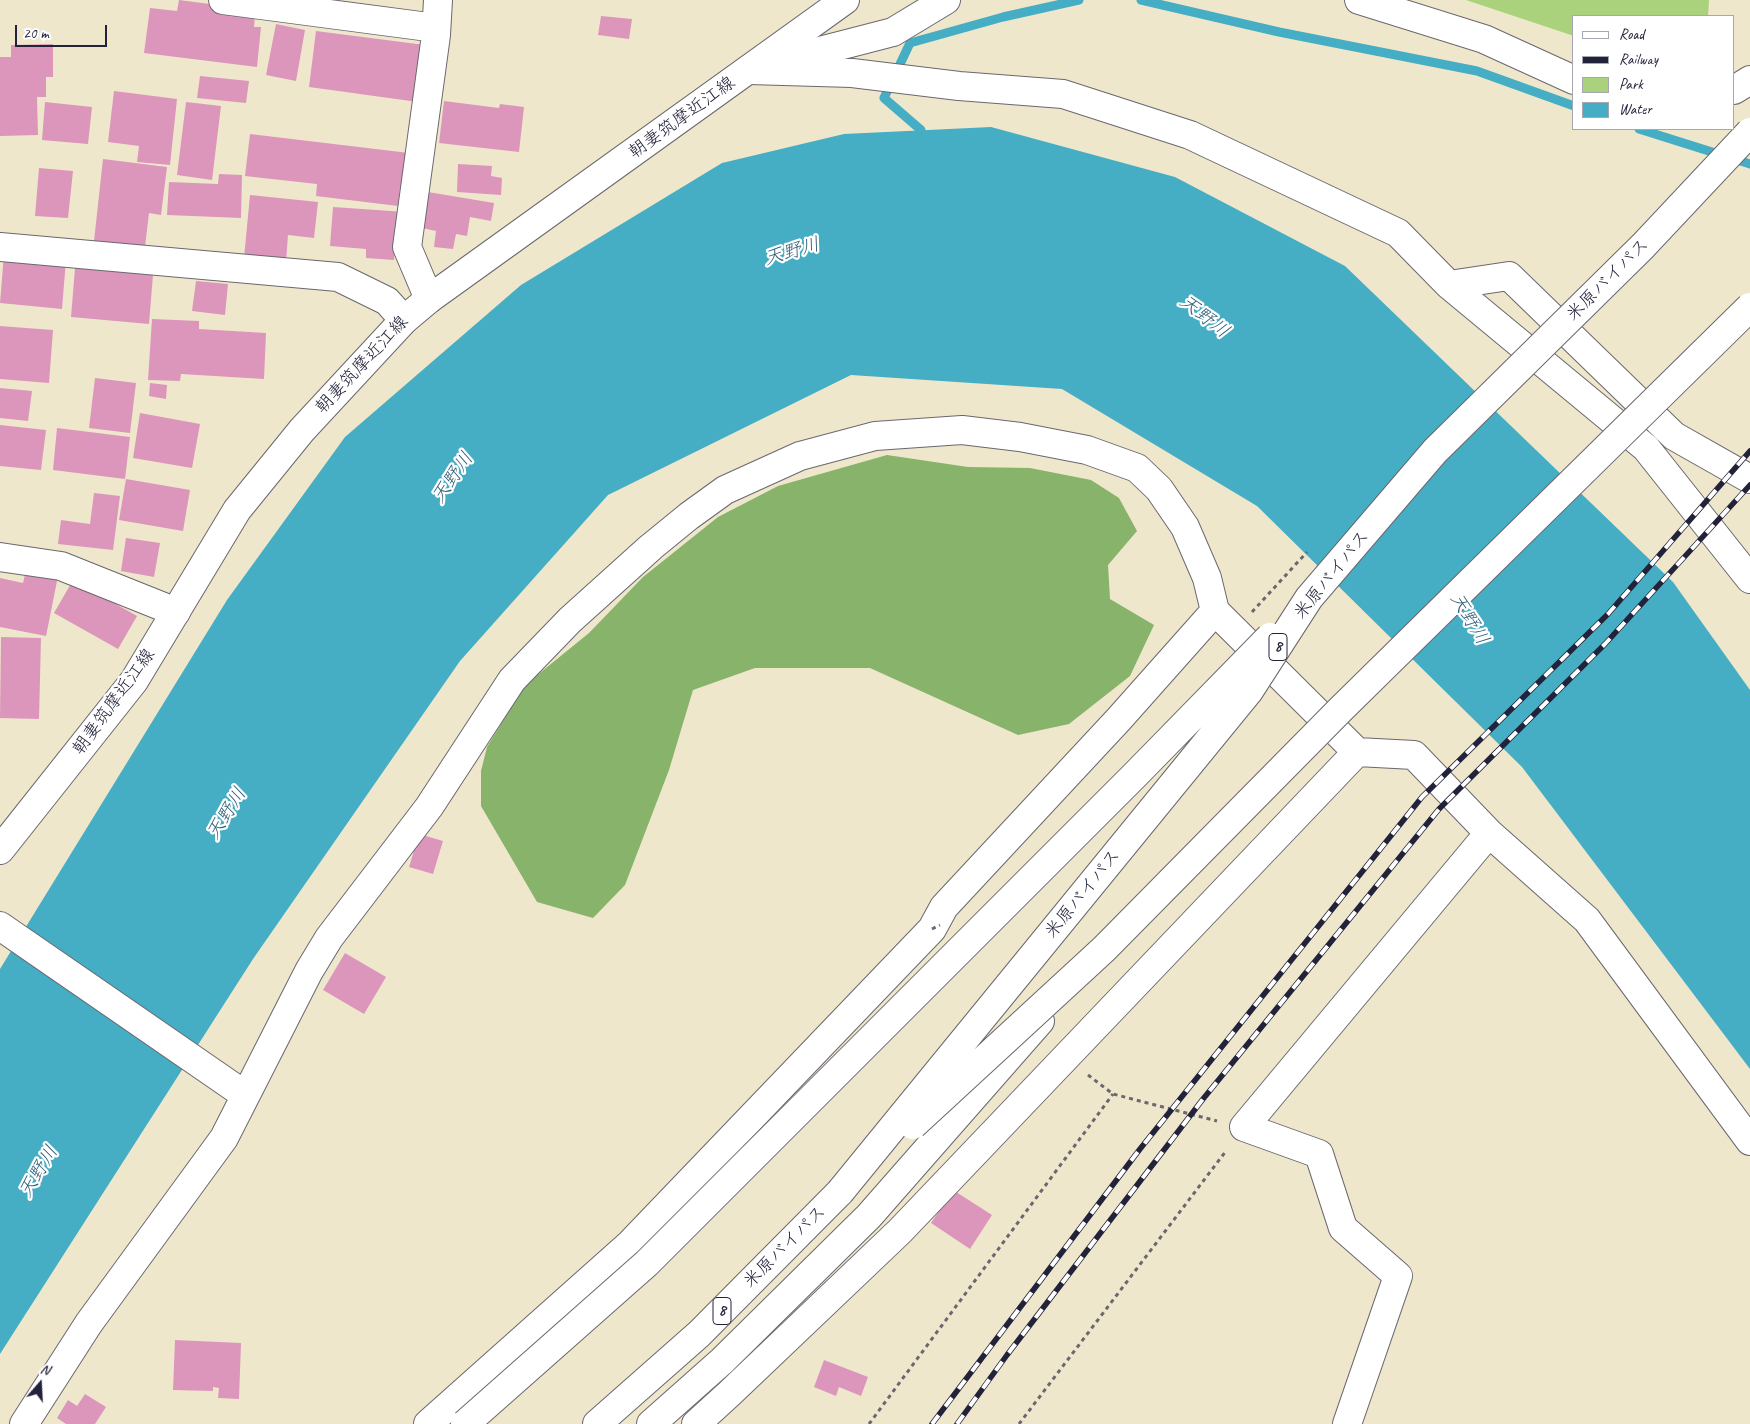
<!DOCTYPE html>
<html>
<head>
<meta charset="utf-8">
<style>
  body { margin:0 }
  #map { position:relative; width:1750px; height:1424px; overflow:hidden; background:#efe7cc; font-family:Caveat,sans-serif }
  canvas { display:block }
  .legend { position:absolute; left:1572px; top:15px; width:162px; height:115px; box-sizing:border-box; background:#fff; border:1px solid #a7a7b1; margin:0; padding:6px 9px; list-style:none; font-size:15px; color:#22223b }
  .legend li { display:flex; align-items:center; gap:10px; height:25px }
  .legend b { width:25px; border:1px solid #a7a7b1 }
  .north { position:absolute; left:15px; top:1359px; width:50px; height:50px; -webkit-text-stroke:4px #fff; paint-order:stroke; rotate:19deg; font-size:14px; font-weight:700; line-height:20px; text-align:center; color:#22223b }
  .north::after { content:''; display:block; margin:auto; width:18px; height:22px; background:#22223b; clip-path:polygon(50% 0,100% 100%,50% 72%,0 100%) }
  .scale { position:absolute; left:15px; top:25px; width:92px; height:22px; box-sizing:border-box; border:2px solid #22223b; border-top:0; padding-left:6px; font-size:15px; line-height:18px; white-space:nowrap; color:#22223b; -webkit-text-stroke:4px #fff; paint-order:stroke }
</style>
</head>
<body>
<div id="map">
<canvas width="1750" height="1424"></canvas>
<ul class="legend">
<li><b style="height:6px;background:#fff"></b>Road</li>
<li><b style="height:6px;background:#22223b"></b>Railway</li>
<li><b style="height:14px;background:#aad17b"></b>Park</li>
<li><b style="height:14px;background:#45aec4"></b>Water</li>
</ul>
<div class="north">N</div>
<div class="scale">20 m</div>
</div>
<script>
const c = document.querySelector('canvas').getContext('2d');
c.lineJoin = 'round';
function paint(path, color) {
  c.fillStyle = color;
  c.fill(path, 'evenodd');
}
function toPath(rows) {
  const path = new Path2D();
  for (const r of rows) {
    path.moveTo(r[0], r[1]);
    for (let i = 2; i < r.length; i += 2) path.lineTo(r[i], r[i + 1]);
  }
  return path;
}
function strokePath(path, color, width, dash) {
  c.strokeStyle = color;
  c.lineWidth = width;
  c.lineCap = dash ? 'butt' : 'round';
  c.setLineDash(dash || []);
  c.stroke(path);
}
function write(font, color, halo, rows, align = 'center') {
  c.font = font + ' Caveat,"Klee One",sans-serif';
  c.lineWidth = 4.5;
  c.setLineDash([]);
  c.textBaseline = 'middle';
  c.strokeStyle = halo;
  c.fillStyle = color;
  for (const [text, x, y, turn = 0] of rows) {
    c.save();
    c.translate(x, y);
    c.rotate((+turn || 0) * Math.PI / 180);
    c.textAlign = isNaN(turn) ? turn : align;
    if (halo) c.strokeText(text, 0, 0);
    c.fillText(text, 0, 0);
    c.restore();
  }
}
const green = toPath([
  [1466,0,1709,0,1708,16,1574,16,1574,36]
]);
const forest = toPath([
  [887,455,968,467,1030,468,1091,480,1119,498,1137,531,1108,565,1110,599,1154,625,1130,676,1069,724,1018,735,870,668,755,668,693,690,669,770,625,885,593,918,537,902,481,806,481,771,487,747,525,685,589,633,643,577,718,517,778,486]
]);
const water = toPath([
  [991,127,1175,177,1345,266,1673,582,1750,690,1750,1069,1522,767,1257,506,1062,389,851,375,608,495,460,661,253,959,0,1354,0,969,227,600,345,437,521,285,722,163,844,134]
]);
const stream = toPath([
  [1141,0,1279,32,1477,71,1574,106],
  [1639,129,1750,164],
  [920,141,921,130,884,98,910,43,1003,17,1079,0]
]);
const building = toPath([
  [179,0,241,8,255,16,254,27,261,27,257,67,144,53,150,8,177,11],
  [601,16,632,19,629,39,598,35],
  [276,24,305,30,296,81,266,75],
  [316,31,425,45,418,102,309,87],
  [53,44,53,77,46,77,46,97,37,97,38,135,0,136,0,57,11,57,11,45],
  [200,76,249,81,246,103,197,98],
  [114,91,177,99,170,165,137,162,139,146,108,142],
  [444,101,499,108,500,104,524,107,519,152,439,143],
  [45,102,92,107,88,144,42,140],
  [186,102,221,106,212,180,177,175],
  [250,134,409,153,405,188,400,187,398,206,316,196,317,184,245,176],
  [103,159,167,167,161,215,149,213,145,247,94,241],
  [458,164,492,166,491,176,502,178,501,195,457,192],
  [39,168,73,171,68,218,35,216],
  [219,174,242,175,241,218,167,215,169,182,218,184],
  [428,192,494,203,491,221,470,217,467,236,456,234,453,249,434,247,436,231,422,228],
  [250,195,318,202,314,238,288,235,286,262,244,258],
  [333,207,405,212,396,235,394,260,366,258,366,249,330,246],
  [4,254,66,260,62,309,0,303],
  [75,268,153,275,149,324,71,317],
  [196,281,228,284,225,315,192,311],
  [152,319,199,321,199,329,266,333,264,379,181,374,180,381,148,380],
  [0,326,53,330,49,383,0,379],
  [95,378,136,383,130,433,89,428],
  [150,383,167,385,166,399,149,396],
  [0,388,32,391,28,421,0,418],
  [140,413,200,424,192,468,133,458],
  [0,425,46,430,41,470,0,466],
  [57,428,130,437,125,479,53,470],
  [126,479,190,490,183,531,119,520],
  [94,493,120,496,113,550,58,544,61,520,90,524],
  [126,538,160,543,154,577,121,571],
  [26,570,58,576,46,636,0,627,0,578,23,583],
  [73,580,137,616,118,649,54,613],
  [1,637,41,638,39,719,0,718],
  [419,834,443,841,433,874,409,867],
  [345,953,386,977,364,1014,323,990],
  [953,1190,992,1215,970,1249,931,1223],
  [175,1340,241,1343,239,1399,218,1398,219,1388,213,1387,213,1391,173,1390],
  [824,1360,868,1377,861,1396,839,1387,836,1396,814,1387],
  [85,1394,106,1407,95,1424,66,1424,57,1418,68,1400,77,1406]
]);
const path = toPath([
  [1088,1075,1113,1094,1217,1121],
  [869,1424,1113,1094],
  [1019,1424,1226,1151]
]);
const minor = toPath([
  [223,0,436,28],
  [1359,0,1484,39,1574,80],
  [777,62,893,32,946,0],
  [749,70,852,73,959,86,1063,94,1190,135,1398,233,1449,285,1646,448,1750,579],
  [1734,90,1750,80],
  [0,247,338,277,387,301,404,320],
  [1449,285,1509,276,1674,436,1750,479],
  [429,299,407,247,436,35,438,0],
  [0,557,61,566,176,612],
  [0,926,245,1095],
  [24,1424,89,1323,224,1138,309,971,329,938,429,807,512,680,570,620,651,547,689,516,725,490,800,456,875,436,962,430,1020,437,1087,450,1137,468,1159,489,1185,527,1207,578,1215,611,1357,752,1414,755,1489,833,1587,920,1750,1141],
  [428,1424,630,1244,932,929,944,907,1119,719,1215,611],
  [696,1424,730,1393,900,1231,1357,752],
  [1347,1424,1398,1276,1343,1228,1319,1154,1244,1127,1489,833]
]);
const major = toPath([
  [0,850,134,681,237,510,302,430,404,320,429,299,845,0]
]);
const highway = toPath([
  [597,1424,699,1334,840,1192],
  [651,1424,722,1361,869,1216,1040,1021]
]);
const rail = toPath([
  [932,1424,1140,1149,1422,797,1608,614,1750,451],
  [957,1424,1007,1355,1203,1099,1439,809,1605,644,1750,485]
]);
const pathBridge = toPath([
  [1252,612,1307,552],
  [932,929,940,925]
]);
const highwayBridge = toPath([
  [913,1125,1104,949,1340,710,1750,307],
  [840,1192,1249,691,1309,598,1435,451,1643,246,1750,132],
  [465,1424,647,1263,1135,775,1270,637]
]);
const shields = [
  [1278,647,18],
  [722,1311,18]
];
const shieldNames = [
  ["8",1278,647],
  ["8",722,1311]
];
const streetNames = [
  ["朝妻筑摩近江線",682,118,-36],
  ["米原バイパス",1608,280,-45],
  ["朝妻筑摩近江線",362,365,-47],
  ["米原バイパス",1332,575,-51],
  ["朝妻筑摩近江線",114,702,-54],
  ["米原バイパス",1083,894,-51],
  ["米原バイパス",785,1247,-45]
];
const waterNames = [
  ["天野川",792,252,-16],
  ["天野川",1204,317,38],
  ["天野川",453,478,-55],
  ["天野川",1469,619,59],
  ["天野川",227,814,-58],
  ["天野川",39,1172,-59]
];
paint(green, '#aad17b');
paint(forest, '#87b36b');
paint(water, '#45aec4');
strokePath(stream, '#45aec4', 9);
paint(building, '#dc96bc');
strokePath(minor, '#6a676e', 30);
strokePath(major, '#6a676e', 30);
strokePath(highway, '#6a676e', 30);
strokePath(path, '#6a676e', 3, [4, 4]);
strokePath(minor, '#fff', 28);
strokePath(major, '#fff', 28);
strokePath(highway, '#fff', 28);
strokePath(rail, '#22223b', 5.5);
strokePath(rail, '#fff', 4, [11]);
strokePath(highwayBridge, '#6a676e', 30, []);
strokePath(pathBridge, '#6a676e', 3, [4, 4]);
strokePath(highwayBridge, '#fff', 28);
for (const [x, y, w] of shields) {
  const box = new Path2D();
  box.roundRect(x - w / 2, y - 13.5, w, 27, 4);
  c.fillStyle = '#fff';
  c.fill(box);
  strokePath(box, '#22223b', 1);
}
write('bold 16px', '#22223b', null, shieldNames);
write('18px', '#22223b', '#fff', streetNames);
write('italic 19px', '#326179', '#fff', waterNames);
</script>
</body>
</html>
